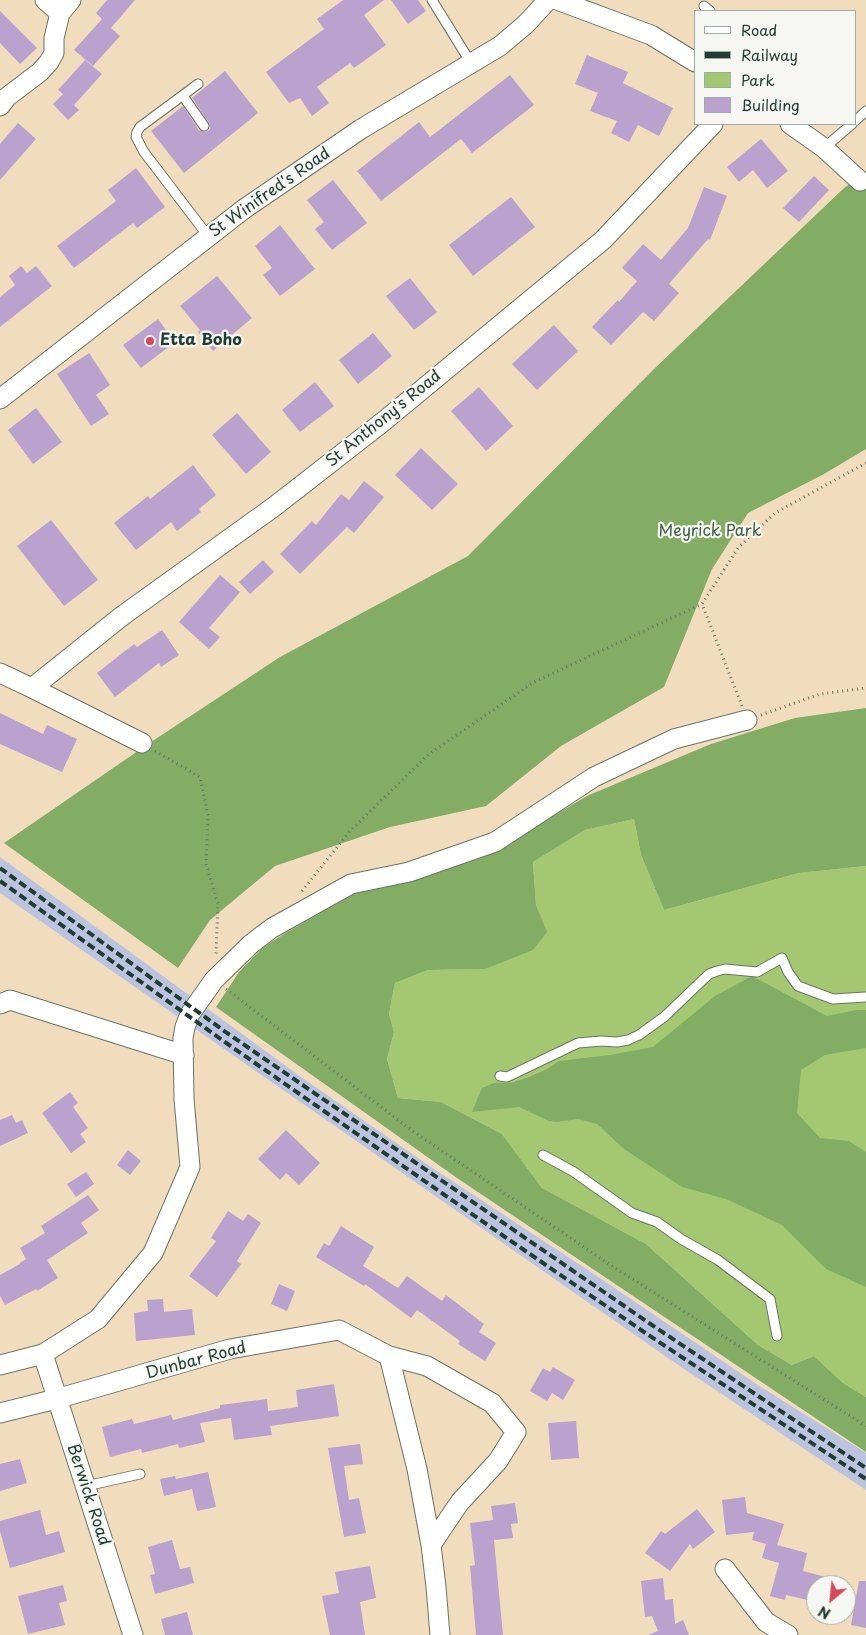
<!DOCTYPE html>
<html>
<head>
<meta charset="utf-8">
<style>
  body { margin:0 }
  #map { position:relative; width:866px; height:1635px; overflow:hidden; background:#f1ddbe; font-family:"Playpen Sans",sans-serif }
  canvas { display:block }
  .legend { position:absolute; left:694px; top:10px; width:162px; height:115px; box-sizing:border-box; background:#f6f6f2; border:1px solid #a0aca6; margin:0; padding:6px 9px; list-style:none; font-size:15px; color:#1f3d34 }
  .legend li { display:flex; align-items:center; gap:10px; height:25px }
  .legend b { width:25px; border:1px solid #a0aca6 }
  .north { position:absolute; left:806px; top:1575px; width:50px; height:50px; box-sizing:border-box; background:#f6f6f2; border:1px solid #a0aca6; border-radius:50%; rotate:208deg; font-size:14px; font-weight:700; line-height:20px; text-align:center; color:#1f3d34 }
  .north::after { content:''; display:block; margin:auto; width:18px; height:22px; background:#d1495b; clip-path:polygon(50% 0,100% 100%,50% 72%,0 100%) }
</style>
</head>
<body>
<div id="map">
<canvas width="866" height="1635"></canvas>
<ul class="legend">
<li><b style="height:6px;background:#fff"></b>Road</li>
<li><b style="height:6px;background:#1f3d34"></b>Railway</li>
<li><b style="height:14px;background:#a4c872"></b>Park</li>
<li><b style="height:14px;background:#bba1cd"></b>Building</li>
</ul>
<div class="north">N</div>
</div>
<script>
const c = document.querySelector('canvas').getContext('2d');
c.lineJoin = 'round';
function paint(path, color) {
  c.fillStyle = color;
  c.fill(path, 'evenodd');
}
function toPath(rows) {
  const path = new Path2D();
  for (const r of rows) {
    path.moveTo(r[0], r[1]);
    for (let i = 2; i < r.length; i += 2) path.lineTo(r[i], r[i + 1]);
  }
  return path;
}
function strokePath(path, color, width, dash) {
  c.strokeStyle = color;
  c.lineWidth = width;
  c.lineCap = dash ? 'butt' : 'round';
  c.setLineDash(dash || []);
  c.stroke(path);
}
function write(font, color, halo, rows, align = 'center') {
  c.font = font + ' "Playpen Sans",sans-serif';
  c.lineWidth = 4.5;
  c.setLineDash([]);
  c.textBaseline = 'middle';
  c.strokeStyle = halo;
  c.fillStyle = color;
  for (const [text, x, y, turn = 0] of rows) {
    c.save();
    c.translate(x, y);
    c.rotate((+turn || 0) * Math.PI / 180);
    c.textAlign = isNaN(turn) ? turn : align;
    if (halo) c.strokeText(text, 0, 0);
    c.fillText(text, 0, 0);
    c.restore();
  }
}
const industrial = toPath([
  [0,857,301,1077,431,1167,591,1272,758,1385,866,1453,866,1490,681,1367,0,893]
]);
const green = toPath([
  [634,819,641,855,664,910,799,873,866,866,866,1397,843,1383,814,1356,792,1365,758,1345,646,1244,542,1188,502,1134,441,1102,398,1098,387,1059,394,1032,389,1014,395,983,428,970,485,969,546,932,536,905,533,862,585,830]
]);
const forest = toPath([
  [866,171,866,449,824,474,748,513,712,569,664,687,561,746,486,806,390,827,275,866,210,920,178,968,4,843,151,742,280,657,468,556,655,368,843,189],
  [866,708,866,866,799,873,664,910,641,855,634,819,585,830,533,862,536,905,547,932,533,950,485,969,428,970,395,983,389,1014,394,1032,387,1059,398,1098,441,1102,502,1134,542,1188,646,1244,758,1345,792,1365,814,1356,843,1383,866,1397,866,1452,457,1178,216,1007,239,972,262,948,287,932,354,894,487,854,589,795,711,744,795,718],
  [752,976,827,1016,856,1010,866,1010,866,1048,825,1055,801,1070,797,1113,820,1138,849,1141,866,1152,866,1287,826,1269,782,1225,726,1199,682,1187,624,1149,597,1124,578,1119,557,1122,549,1121,519,1107,472,1112,482,1088,494,1083,511,1083,529,1077,547,1069,559,1061,610,1055,653,1047,715,996]
]);
const building = toPath([
  [107,0,135,0,111,28,120,36,93,66,74,50,102,19,96,13],
  [343,0,384,0,364,15,386,45,354,68,350,63,317,87,329,103,312,116,300,98,289,103,266,72,324,29,317,19],
  [391,0,418,0,426,11,408,24],
  [0,11,37,48,20,64,0,43],
  [587,55,628,72,623,83,673,108,659,136,638,125,629,142,611,133,617,121,590,111,598,93,575,84],
  [85,60,102,74,74,105,79,110,68,120,53,104,63,94,58,90],
  [225,71,258,113,184,173,151,131,183,106,199,130,204,132,208,131,210,128,209,123,192,98],
  [510,75,534,105,472,153,461,139,381,201,357,171,419,122,430,137],
  [18,123,36,139,0,180,0,144],
  [761,139,788,171,767,188,753,170,739,182,727,167],
  [136,168,165,207,137,228,133,223,74,268,57,246,116,201,108,190],
  [814,176,829,190,799,222,783,208],
  [333,180,367,223,332,250,315,229,324,222,307,200],
  [704,187,727,196,710,240,708,239,669,284,679,293,654,321,643,312,611,345,592,327,618,300,619,302,637,281,622,268,643,244,661,260,688,228],
  [511,197,535,227,473,276,449,245],
  [280,225,315,269,280,296,263,275,272,268,255,246],
  [21,266,27,273,36,266,52,286,0,327,0,297,15,285,9,276],
  [217,276,252,318,213,351,198,332,200,330,180,306],
  [410,278,437,312,414,330,386,296],
  [158,319,175,342,141,368,123,345],
  [554,325,578,351,537,390,512,364],
  [373,333,392,356,358,384,339,360],
  [89,353,110,385,96,395,109,414,91,426,57,374],
  [315,382,334,406,300,432,282,410],
  [479,387,513,426,486,451,451,411],
  [36,408,62,442,33,464,8,430],
  [237,413,271,452,246,474,212,435],
  [421,448,458,484,432,510,395,475],
  [193,465,216,495,199,509,201,512,177,531,171,522,136,550,114,523,148,496,150,499],
  [364,481,384,497,354,533,347,527,300,574,280,554,312,521,316,525,341,494,349,500],
  [51,520,98,580,64,606,17,546],
  [263,560,274,572,250,594,239,582],
  [220,575,240,592,209,628,220,637,209,649,179,622],
  [162,630,179,655,161,667,159,663,115,697,97,673,134,644,137,647],
  [0,713,43,734,47,725,77,739,62,772,0,744],
  [70,1092,78,1103,73,1107,88,1128,80,1134,86,1142,71,1153,42,1113],
  [12,1115,16,1123,22,1120,28,1133,0,1146,0,1120],
  [286,1130,320,1163,299,1185,286,1173,280,1180,258,1159],
  [128,1150,141,1161,130,1175,117,1165],
  [86,1172,94,1184,76,1197,67,1184],
  [88,1195,99,1210,81,1223,88,1233,47,1260,58,1278,37,1291,36,1289,5,1305,0,1296,0,1275,20,1264,20,1263,26,1259,20,1248,45,1233,41,1226],
  [228,1211,243,1221,248,1214,261,1223,237,1261,241,1264,217,1297,189,1276,216,1241,211,1238],
  [341,1226,374,1247,363,1266,398,1288,407,1276,442,1301,446,1295,484,1324,479,1332,496,1343,485,1361,458,1344,460,1341,417,1310,411,1318,365,1284,364,1286,316,1257,324,1243,329,1246],
  [279,1284,295,1291,287,1311,271,1304],
  [163,1299,164,1312,192,1309,195,1335,136,1341,134,1313,148,1311,147,1300],
  [553,1367,575,1380,563,1400,552,1393,547,1401,530,1391,543,1368,550,1372],
  [334,1384,339,1416,270,1426,272,1435,234,1440,231,1418,200,1423,205,1442,179,1448,178,1444,142,1453,141,1449,110,1457,102,1427,132,1419,134,1424,171,1415,173,1420,220,1408,220,1405,267,1399,268,1411,298,1407,296,1390],
  [576,1421,579,1458,551,1460,548,1423],
  [360,1444,363,1464,344,1466,349,1500,359,1498,366,1533,344,1537,328,1448],
  [20,1459,27,1483,0,1491,0,1464],
  [208,1472,216,1507,197,1511,192,1489,164,1496,160,1479,175,1476,176,1479],
  [745,1497,747,1513,784,1524,777,1545,807,1553,803,1571,841,1581,840,1585,816,1585,816,1602,786,1595,785,1600,770,1596,779,1563,762,1558,766,1544,752,1540,754,1532,726,1535,722,1500],
  [515,1503,518,1523,511,1524,513,1538,494,1540,503,1635,476,1635,470,1566,475,1565,470,1523,493,1520,491,1506],
  [697,1509,715,1532,693,1549,690,1544,670,1571,645,1553,661,1531,665,1534],
  [40,1510,46,1535,59,1531,65,1552,10,1568,0,1531,0,1521],
  [172,1540,180,1569,190,1567,194,1583,155,1594,150,1575,155,1574,148,1547],
  [370,1566,376,1598,360,1602,365,1635,330,1635,322,1596,339,1593,335,1572],
  [663,1578,665,1600,673,1599,675,1624,683,1620,689,1635,648,1635,658,1631,652,1616,645,1617,641,1581],
  [859,1581,866,1581,866,1628,851,1625],
  [63,1585,67,1601,59,1603,65,1625,28,1634,18,1596],
  [187,1612,193,1635,165,1635,161,1619]
]);
const path = toPath([
  [742,706,702,604,738,548,775,513,866,463],
  [761,715,820,694,866,688],
  [155,751,200,777,208,816,206,864,218,904,216,954],
  [302,891,350,831,429,754,534,682,702,604],
  [226,989,414,1132,615,1268,866,1426]
]);
const service = toPath([
  [432,0,471,63],
  [704,6,710,11],
  [198,84,140,127,137,132,136,137,144,152,208,236],
  [183,96,204,126],
  [855,121,866,111],
  [824,148,852,124],
  [500,1076,507,1077,578,1043,601,1041,617,1042,628,1040,639,1035,664,1017,709,974,717,971,725,969,757,972,782,958,788,972,798,986,833,999,866,997],
  [543,1155,574,1172,632,1213,657,1222,681,1239,718,1260,770,1299,777,1336],
  [86,1486,140,1474]
]);
const minor = toPath([
  [45,0,60,13],
  [557,0,651,35,695,62],
  [0,106,7,97,40,72,49,62,54,53,54,38,60,13,71,0],
  [790,124,824,148,860,181],
  [0,399,244,209,361,129,500,46,526,24,548,0],
  [0,673,32,688,142,743],
  [32,688,122,616,275,506,384,421,500,325,603,240,713,124],
  [0,1004,10,1000,184,1055],
  [43,1354,133,1635],
  [389,1356,427,1366,492,1403,516,1432,498,1461,460,1502,431,1545],
  [0,1365,43,1354,98,1319,153,1253,190,1167,184,1099,183,1038,185,1027,190,1014,214,980,251,944,272,928,351,884,409,872,495,842,594,777,674,739,747,720],
  [0,1413,56,1399,230,1349,339,1330,389,1356,417,1469,431,1545,436,1587,440,1635],
  [725,1569,766,1622,788,1635]
]);
const rail = toPath([
  [0,868,227,1033,649,1323,866,1468],
  [0,881,222,1040,505,1237,644,1332,866,1479]
]);
const markers = [
  [150,341,5,"#d1495b"]
];
const streetNames = [
  ["St Winifred's Road",270,193,-35],
  ["St Anthony's Road",384,419,-39],
  ["Dunbar Road",196,1361,-15],
  ["Berwick Road",88,1495,72]
];
const poiNames = [
  ["Etta Boho",160,341]
];
const parkNames = [
  ["Meyrick Park",710,532]
];
paint(industrial, '#bbc3de');
paint(green, '#a4c872');
paint(forest, '#83ac64');
paint(building, '#bba1cd');
strokePath(service, '#687564', 11);
strokePath(minor, '#687564', 21);
strokePath(path, '#687564', 3, [1, 4]);
strokePath(service, '#fff', 9);
strokePath(minor, '#fff', 19);
strokePath(rail, '#1f3d34', 4, [8, 4]);
for (const [x, y, r, color] of markers) {
  const dot = new Path2D();
  dot.arc(x, y, r, 0, 2 * Math.PI);
  c.fillStyle = color;
  c.fill(dot);
  strokePath(dot, '#f6f6f2', 2);
}
write('16px', '#1f3d34', '#f6f6f2', streetNames);
write('bold 16px', '#1f3d34', '#f6f6f2', poiNames, 'left');
write('16px', '#406044', '#f6f6f2', parkNames);
</script>
</body>
</html>
